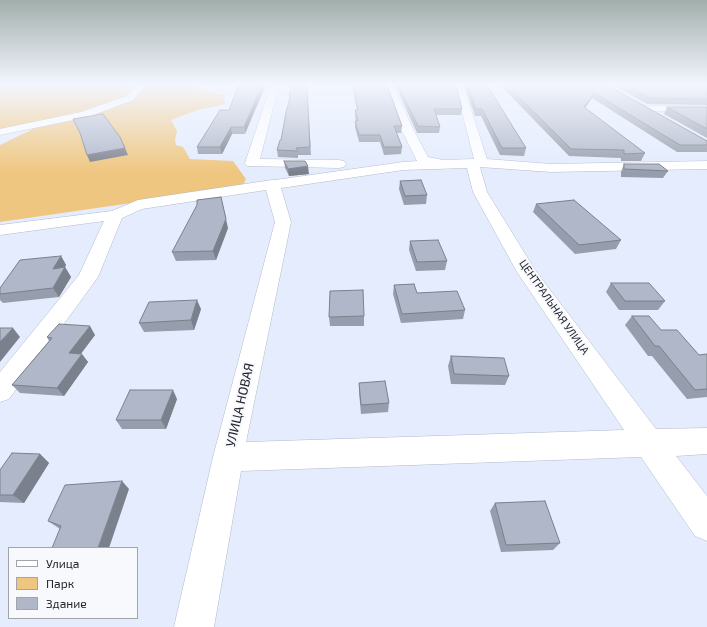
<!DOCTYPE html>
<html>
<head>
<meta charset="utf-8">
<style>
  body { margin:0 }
  #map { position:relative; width:707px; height:627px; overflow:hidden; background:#e4ecfe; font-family:"Exo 2",sans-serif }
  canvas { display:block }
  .legend { position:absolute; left:8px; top:547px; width:130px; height:72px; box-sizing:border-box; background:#f8f9fd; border:1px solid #a2a4a9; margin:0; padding:5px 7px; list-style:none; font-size:12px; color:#22252c }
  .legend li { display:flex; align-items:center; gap:8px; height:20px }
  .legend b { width:20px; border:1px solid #a2a4a9 }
</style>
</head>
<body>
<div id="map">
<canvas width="707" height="627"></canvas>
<ul class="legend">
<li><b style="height:5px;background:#fff"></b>Улица</li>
<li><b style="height:11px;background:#efc67f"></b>Парк</li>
<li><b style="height:11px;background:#afb7c8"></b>Здание</li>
</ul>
</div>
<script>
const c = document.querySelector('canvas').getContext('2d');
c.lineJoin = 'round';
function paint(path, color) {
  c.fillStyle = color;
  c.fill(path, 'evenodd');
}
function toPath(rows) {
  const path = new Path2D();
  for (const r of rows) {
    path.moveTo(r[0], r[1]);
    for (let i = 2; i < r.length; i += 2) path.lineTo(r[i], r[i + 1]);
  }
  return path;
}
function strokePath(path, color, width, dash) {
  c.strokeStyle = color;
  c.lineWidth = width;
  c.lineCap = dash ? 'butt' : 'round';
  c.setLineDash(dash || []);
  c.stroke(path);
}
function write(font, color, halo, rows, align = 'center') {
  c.font = font + ' "Exo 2",sans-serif';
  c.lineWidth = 4;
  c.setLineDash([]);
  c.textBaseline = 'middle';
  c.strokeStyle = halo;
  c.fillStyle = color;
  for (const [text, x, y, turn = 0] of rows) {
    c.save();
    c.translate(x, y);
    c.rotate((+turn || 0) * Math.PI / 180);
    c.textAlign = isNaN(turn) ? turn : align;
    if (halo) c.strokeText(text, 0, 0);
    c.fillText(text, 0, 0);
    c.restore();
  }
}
const green = toPath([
  [0,85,200,85,198,88,224,95,225,104,198,110,171,120,177,131,175,140,176,145,183,147,190,159,233,161,246,179,242,187,0,222,0,145,39,126,0,132]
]);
const minor = toPath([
  [137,85,146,85,133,100,88,117,0,135,0,129,81,112,127,96,137,85],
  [271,85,279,85,260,159,339,160,344,161,346,164,344,167,339,168,247,166,245,163,271,85],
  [385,85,393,85,411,125,428,157,443,160,474,159,455,85,463,85,487,159,551,164,707,161,707,169,551,172,480,167,487,192,535,270,656,429,707,428,707,454,676,456,707,496,707,541,695,536,641,457,241,471,214,627,174,627,213,457,275,222,266,190,142,209,122,218,98,277,9,399,0,402,0,372,79,275,104,221,0,235,0,225,112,211,138,200,272,180,275,180,403,162,417,161,399,125,385,85],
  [467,168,473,192,517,272,624,430,246,442,291,222,281,188,403,170,467,168],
  [644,106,707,106,707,112,640,111,639,109,640,107,644,106]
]);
const wall = toPath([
  [237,85,245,134,232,134,222,154,198,154,197,147,229,110,235,95],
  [307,85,311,155,298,155,298,158,278,157,277,150,281,140,289,101,289,95],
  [352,85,387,85,402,126,401,133,396,133,402,147,401,154,384,155,380,142,359,142,355,127,355,121,356,121,355,116,355,110,357,110],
  [395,85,456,85,462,109,461,115,436,115,440,127,439,133,417,133],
  [464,85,487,85,526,148,524,156,500,155,481,116,475,116],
  [500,85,607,85,707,141,707,152,677,152,592,98,585,108,645,153,641,161,621,161,621,158,569,156],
  [613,85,707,85,707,105,647,104],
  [667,107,707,107,707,138,664,114],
  [284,161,309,174,289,176,285,168],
  [624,164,668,171,663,178,621,177,621,172],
  [400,181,427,195,426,204,404,205,399,189],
  [536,204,621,240,616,249,575,254,533,212],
  [228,228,216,260,176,261,172,252],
  [410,241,447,261,445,270,416,271,409,250],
  [61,256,66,265,65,267,71,277,59,297,3,303,0,300,0,288],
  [611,283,665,301,658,310,619,310,606,292],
  [394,285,465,310,463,319,401,323,393,294],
  [201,309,194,330,144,332,139,323],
  [364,316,364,326,330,326,329,317],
  [632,316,661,330,699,355,707,354,707,397,687,399,652,356,648,356,625,325],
  [95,335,81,354,88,362,64,396,20,393,12,385,49,341,47,337],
  [451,356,509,376,505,385,451,384,448,366],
  [359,383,389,403,388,412,361,414,359,392],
  [177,399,166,429,122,429,116,420],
  [40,454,49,463,24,503,0,502,0,470],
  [129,489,60,529,48,521],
  [495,503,560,543,553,550,501,552,490,511]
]);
const shadedWall = toPath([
  [262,85,266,85,245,134,244,127],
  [594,93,592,98,581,114,584,107],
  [231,127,232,134,222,154,220,147],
  [125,148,128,155,90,162,87,155],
  [308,166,309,174,289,176,288,169],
  [221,197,228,228,216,260,213,251],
  [61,256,66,265,59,278,53,269],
  [65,267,71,277,59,297,53,288],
  [197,300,201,309,194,330,191,320],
  [90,326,95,335,75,361,69,353],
  [13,328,20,337,0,362,0,342],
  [82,354,88,362,64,396,57,388],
  [173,390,177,399,166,429,161,420],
  [40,454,49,463,24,503,13,495],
  [122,481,129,489,109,548,98,548]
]);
const building = toPath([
  [237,85,262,85,244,127,231,127,220,147,197,147,220,110,229,110,235,95,237,85],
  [292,85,307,85,310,147,296,148,298,151,277,150,280,140,281,140,286,112,291,95,289,95,292,85],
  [353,85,387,85,402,126,394,126,402,147,384,147,380,135,359,135,355,121,358,121,355,110,358,110,353,85],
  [398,85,456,85,462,109,434,109,440,127,418,126,398,85],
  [467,85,487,85,526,148,502,148,482,109,476,109,467,85],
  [507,85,607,85,707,141,707,145,680,145,594,93,584,107,645,153,624,154,624,150,571,149,507,85],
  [625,85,707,85,707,99,650,98,625,85],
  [667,107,707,107,707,129,667,107],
  [103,114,120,137,125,148,87,155,80,133,73,119,103,114],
  [284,161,305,161,308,166,288,169,284,161],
  [624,164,659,164,668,171,624,169,624,164],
  [421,180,427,195,405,196,400,181,421,180],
  [221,197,226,219,213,251,172,252,197,205,197,200,221,197],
  [574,200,621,240,579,245,536,204,574,200],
  [438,240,447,261,417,262,410,241,438,240],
  [61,256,53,269,65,267,53,288,0,294,0,288,20,260,61,256],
  [611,283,649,283,665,301,625,301,611,283],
  [414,284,417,293,457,291,465,310,402,314,394,285,414,284],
  [363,290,364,316,329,317,330,291,363,290],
  [197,300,191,320,139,323,149,302,197,300],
  [632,316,649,316,661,330,677,330,699,355,707,354,707,389,695,390,659,346,655,346,632,316],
  [59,324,90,326,69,353,82,354,57,388,12,385,52,338,47,337,59,324],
  [0,328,13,328,0,342,0,328],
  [451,356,504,358,509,376,454,374,451,356],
  [385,381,389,403,361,405,359,383,385,381],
  [130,390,173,390,161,420,116,420,130,390],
  [12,453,40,454,13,495,0,495,0,470,12,453],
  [122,481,98,548,52,548,61,526,48,521,65,485,122,481],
  [545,501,560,543,506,545,495,503,545,501]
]);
const streetNames = [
  ["ЦЕНТРАЛЬНАЯ УЛИЦА",554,307,55]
];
const nearStreetnames = [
  ["УЛИЦА НОВАЯ",240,405,-77]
];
paint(green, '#efc67f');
strokePath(minor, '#b2bacb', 1);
paint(minor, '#fff');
paint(wall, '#969dac');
paint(shadedWall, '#7a808c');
paint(building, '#afb7c8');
strokePath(building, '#7a808c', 1);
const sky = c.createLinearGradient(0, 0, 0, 173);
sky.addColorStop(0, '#a2afac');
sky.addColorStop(0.49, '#f3f6ff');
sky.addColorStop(1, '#f3f6ff00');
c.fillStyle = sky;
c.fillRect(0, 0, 707, 173);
write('11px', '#22252c', '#f8f9fd', streetNames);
write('13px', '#22252c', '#f8f9fd', nearStreetnames);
</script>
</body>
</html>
